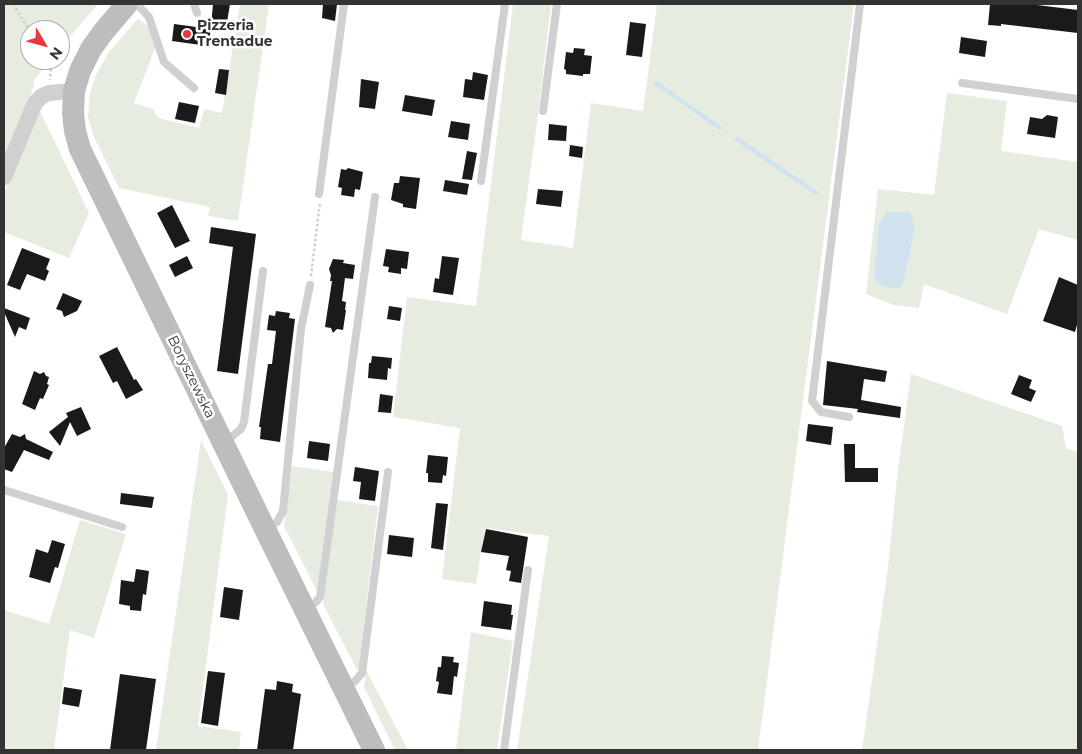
<!DOCTYPE html>
<html>
<head>
<meta charset="utf-8">
<style>
  body { margin:0 }
  #map { position:relative; width:1082px; height:754px; overflow:hidden; background:#fff; font-family:Montserrat,sans-serif }
  canvas { display:block }
  .frame { position:absolute; inset:0; border:5px solid #333; pointer-events:none }
  .north { position:absolute; left:20px; top:20px; width:50px; height:50px; box-sizing:border-box; background:#fff; border:1px solid #adadad; border-radius:50%; rotate:127deg; font-size:14px; font-weight:700; line-height:20px; text-align:center; color:#333 }
  .north::after { content:''; display:block; margin:auto; width:18px; height:22px; background:#e63946; clip-path:polygon(50% 0,100% 100%,50% 72%,0 100%) }
</style>
</head>
<body>
<div id="map">
<canvas width="1082" height="754"></canvas>
<div class="frame"></div>
<div class="north">N</div>
</div>
<script>
const c = document.querySelector('canvas').getContext('2d');
c.lineJoin = 'round';
function paint(path, color) {
  c.fillStyle = color;
  c.fill(path, 'evenodd');
}
function toPath(rows) {
  const path = new Path2D();
  for (const r of rows) {
    path.moveTo(r[0], r[1]);
    for (let i = 2; i < r.length; i += 2) path.lineTo(r[i], r[i + 1]);
  }
  return path;
}
function strokePath(path, color, width, dash) {
  c.strokeStyle = color;
  c.lineWidth = width;
  c.lineCap = dash ? 'butt' : 'round';
  c.setLineDash(dash || []);
  c.stroke(path);
}
function write(font, color, halo, rows, align = 'center') {
  c.font = font + ' Montserrat,sans-serif';
  c.lineWidth = 5;
  c.setLineDash([]);
  c.textBaseline = 'middle';
  c.strokeStyle = halo;
  c.fillStyle = color;
  for (const [text, x, y, turn = 0] of rows) {
    c.save();
    c.translate(x, y);
    c.rotate((+turn || 0) * Math.PI / 180);
    c.textAlign = isNaN(turn) ? turn : align;
    if (halo) c.strokeText(text, 0, 0);
    c.fillText(text, 0, 0);
    c.restore();
  }
}
const green = toPath([
  [4,4,98,4,60,48,60,30,30,30,30,60,50,60,34,80,34,86,4,159],
  [240,4,269,4,238,221,208,216,210,207,119,188,94,137,88,117,90,93,96,75,109,52,138,19,149,27,155,48,134,103,153,109,158,118,199,128,204,109,222,113],
  [513,4,551,4,538,114,521,240,573,248,591,103,643,111,657,4,854,4,758,750,517,750,549,536,485,528,476,584,442,579,460,428,393,417,407,297,476,306],
  [947,93,1007,101,1001,151,1078,162,1078,240,1039,229,1007,314,924,284,919,308,894,305,866,294,878,189,934,195],
  [915,228,905,276,896,288,889,288,877,282,874,273,878,244],
  [39,109,89,213,69,258,4,232,4,194],
  [911,374,1062,426,1066,448,1077,452,1078,451,1078,750,862,750,888,568,898,469],
  [201,440,228,495,198,726,241,732,239,750,156,750],
  [292,466,333,472,317,591,284,526],
  [337,500,378,506,359,667,357,670,323,604],
  [80,520,126,534,94,638,70,630,54,750,4,750,4,610,49,624],
  [471,632,513,641,497,750,456,750],
  [366,670,408,750,395,750,364,687]
]);
const water = toPath([
  [887,212,910,212,915,228,905,276,901,287,896,288,889,288,877,283,874,274,879,224]
]);
const stream = toPath([
  [656,83,720,128],
  [737,139,816,193]
]);
const building = toPath([
  [213,4,230,4,226,28,211,26],
  [323,4,337,4,335,21,322,18],
  [990,4,1029,4,1078,10,1078,33,1001,24,1001,26,988,25],
  [630,22,646,24,642,57,626,55],
  [174,24,211,29,208,46,172,41],
  [961,37,987,41,985,57,959,53],
  [574,48,585,49,584,55,592,56,590,74,583,74,583,76,566,74,566,70,564,69,566,52,573,53],
  [219,69,229,70,226,95,215,93],
  [473,72,488,75,484,100,463,97,465,79,472,80],
  [361,79,379,82,375,109,359,107],
  [405,95,435,100,432,116,402,111],
  [179,102,199,106,195,123,175,119],
  [1047,115,1058,117,1055,138,1027,134,1030,117,1042,119],
  [451,121,470,124,468,140,448,137],
  [549,124,567,126,566,141,548,140],
  [570,145,583,147,582,158,569,156],
  [467,151,477,153,472,180,462,179],
  [348,168,363,172,360,190,355,189,354,197,341,195,342,188,338,187,341,169,346,170],
  [400,176,420,178,416,209,403,207,403,204,391,200,394,183,399,183],
  [445,180,469,184,467,195,443,191],
  [538,189,563,191,561,207,536,204],
  [172,205,190,241,175,248,157,213],
  [211,227,256,234,238,374,217,371,233,247,209,243],
  [22,248,50,259,46,269,49,271,45,281,27,274,20,290,7,285],
  [386,249,409,252,407,269,401,268,401,274,388,272,389,267,383,266],
  [187,256,193,268,175,277,169,265],
  [442,256,459,258,453,295,433,292,435,278,439,279],
  [333,259,344,260,343,263,355,265,353,279,345,278,342,301,346,302,345,310,346,310,343,330,337,329,333,333,331,328,325,327,332,281,330,281,331,275,329,269],
  [1059,277,1078,285,1078,321,1075,332,1043,321],
  [63,293,82,301,77,311,64,317,62,311,56,309],
  [389,306,402,308,400,321,387,319],
  [4,308,30,318,26,330,19,327,15,337,4,312],
  [276,311,290,313,289,318,295,319,280,442,260,439,261,427,259,427,268,364,272,364,276,331,267,330,269,315,275,316],
  [117,347,134,380,136,379,143,390,126,399,117,381,113,383,99,356],
  [372,356,392,358,391,369,388,368,387,380,368,378,369,363,371,363],
  [827,361,887,371,885,382,864,379,861,400,901,407,900,418,857,412,858,409,823,405],
  [34,371,40,374,44,372,46,376,49,377,47,384,49,385,43,399,40,398,35,410,22,404],
  [1019,375,1032,380,1029,388,1036,391,1031,402,1011,394],
  [380,394,393,396,391,413,378,412],
  [81,407,91,429,77,436,70,422,60,446,49,432,68,417,66,413],
  [808,424,833,427,831,445,806,441],
  [12,434,20,437,25,434,26,439,53,452,49,460,24,450,12,472,4,469,4,448],
  [309,441,330,444,328,461,307,458],
  [844,444,855,444,855,468,878,468,878,482,845,482],
  [428,455,448,457,446,476,443,475,442,483,428,482,428,473,426,473],
  [355,467,379,471,375,501,359,499,361,482,353,481],
  [121,493,154,497,152,508,120,504],
  [436,503,448,504,443,550,431,548],
  [486,529,528,537,521,583,509,581,511,571,506,570,509,556,481,552],
  [389,535,414,538,412,557,387,554],
  [52,540,65,544,58,568,55,567,50,583,29,577,36,549,48,553],
  [136,569,149,571,146,595,143,594,141,611,130,610,130,606,119,604,121,580,134,582],
  [224,587,243,590,239,620,220,617],
  [484,601,512,605,511,615,513,615,511,630,481,626],
  [442,656,454,657,453,662,459,663,457,677,454,676,452,695,437,693,439,682,436,681,438,667,441,667],
  [208,671,225,673,218,726,201,723],
  [120,674,156,679,146,750,110,750],
  [277,681,293,684,292,692,301,694,293,750,257,750,265,689,276,690],
  [64,687,82,690,79,707,62,704]
]);
const path = toPath([
  [13,4,30,31],
  [47,60,51,67,50,80],
  [311,276,320,202]
]);
const lane = toPath([
  [137,4,149,17,164,62,194,88],
  [194,4,197,13],
  [962,83,1078,99],
  [543,111,557,4],
  [481,181,505,4],
  [319,194,344,4],
  [849,417,821,412,812,401,860,4],
  [225,442,241,429,244,422,263,271],
  [4,490,122,527],
  [267,530,277,522,283,511,301,329,310,285],
  [305,608,315,603,320,597,321,590,375,197],
  [345,688,355,681,362,673,388,472],
  [504,750,528,570]
]);
const street = toPath([
  [4,177,35,103,42,96,49,93,74,91]
]);
const secondary = toPath([
  [127,4,104,31,91,49,80,71,74,91,73,114,75,131,80,149,266,531,374,750]
]);
const markers = [
  [187,34,5,"#e63946"]
];
const poiNames = [
  ["Pizzeria",197,26],
  ["Trentadue",197,42]
];
const streetNames = [
  ["Boryszewska",191,377,64]
];
paint(green, '#e6ecdf');
paint(water, '#cfe2ee');
strokePath(stream, '#cfe2ee', 4);
paint(building, '#1a1a1a');
strokePath(path, '#cdcdcd', 2.5, [2.5, 2.5]);
strokePath(lane, '#d0d0d0', 8);
strokePath(street, '#d0d0d0', 16);
strokePath(secondary, '#bdbdbd', 22);
for (const [x, y, r, color] of markers) {
  const dot = new Path2D();
  dot.arc(x, y, r, 0, 2 * Math.PI);
  c.fillStyle = color;
  c.fill(dot);
  strokePath(dot, '#fff', 2);
}
write('bold 14px', '#333', '#fff', poiNames, 'left');
write('14px', '#333', '#fff', streetNames);
</script>
</body>
</html>
